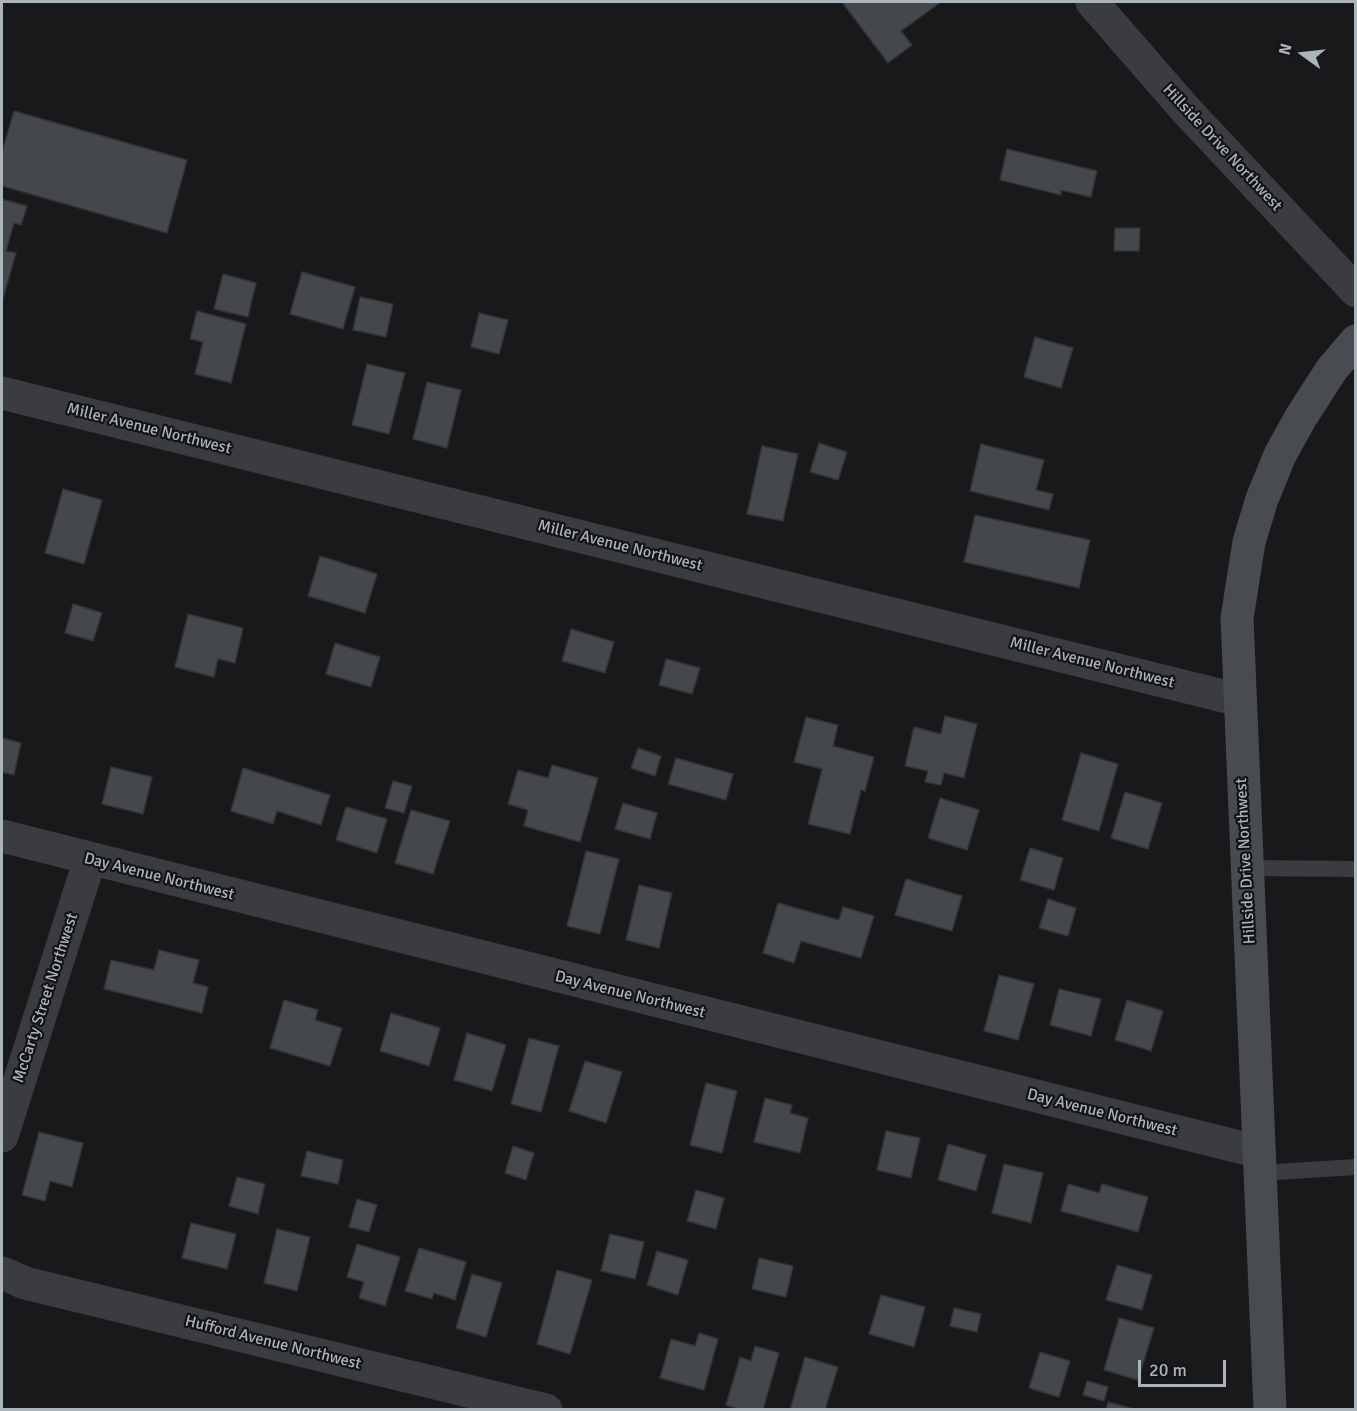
<!DOCTYPE html>
<html>
<head>
<meta charset="utf-8">
<style>
  body { margin:0 }
  #map { position:relative; width:1357px; height:1411px; overflow:hidden; background:#19191b; font-family:Signika,sans-serif }
  canvas { display:block }
  .frame { position:absolute; inset:0; border:3px solid #abb3bb; pointer-events:none }
  .north { position:absolute; left:1273px; top:24px; width:60px; height:60px; -webkit-text-stroke:4px #141416; paint-order:stroke; rotate:285deg; font-size:16px; font-weight:700; line-height:24px; text-align:center; color:#abb3bb }
  .north::after { content:''; display:block; margin:auto; width:21px; height:27px; background:#abb3bb; clip-path:polygon(50% 0,100% 100%,50% 72%,0 100%) }
  .scale { position:absolute; left:1138px; top:1360px; width:88px; height:27px; box-sizing:border-box; border:3px solid #abb3bb; border-top:0; padding-left:8px; font-size:18px; line-height:21px; white-space:nowrap; color:#abb3bb; -webkit-text-stroke:4px #141416; paint-order:stroke }
</style>
</head>
<body>
<div id="map">
<canvas width="1357" height="1411"></canvas>
<div class="frame"></div>
<div class="north">N</div>
<div class="scale">20 m</div>
</div>
<script>
const c = document.querySelector('canvas').getContext('2d');
c.lineJoin = 'round';
function paint(path, color) {
  c.fillStyle = color;
  c.fill(path, 'evenodd');
}
function toPath(rows) {
  const path = new Path2D();
  for (const r of rows) {
    path.moveTo(r[0], r[1]);
    for (let i = 2; i < r.length; i += 2) path.lineTo(r[i], r[i + 1]);
  }
  return path;
}
function strokePath(path, color, width, dash) {
  c.strokeStyle = color;
  c.lineWidth = width;
  c.lineCap = dash ? 'butt' : 'round';
  c.setLineDash(dash || []);
  c.stroke(path);
}
function write(font, color, halo, rows, align = 'center') {
  c.font = font + ' Signika,sans-serif';
  c.lineWidth = 4.5;
  c.setLineDash([]);
  c.textBaseline = 'middle';
  c.strokeStyle = halo;
  c.fillStyle = color;
  for (const [text, x, y, turn = 0] of rows) {
    c.save();
    c.translate(x, y);
    c.rotate((+turn || 0) * Math.PI / 180);
    c.textAlign = isNaN(turn) ? turn : align;
    if (halo) c.strokeText(text, 0, 0);
    c.fillText(text, 0, 0);
    c.restore();
  }
}
const building = toPath([
  [842,2,941,2,901,31,912,45,888,63,842,2],
  [14,111,187,160,167,233,2,186,2,152,14,111],
  [1007,149,1097,171,1091,197,1061,190,1061,195,1000,180,1007,149],
  [2,199,27,206,21,225,14,223,6,251,16,253,2,302,2,199],
  [1115,228,1140,228,1139,251,1114,251,1115,228],
  [302,272,355,287,343,329,290,314,302,272],
  [223,274,256,283,248,317,214,309,223,274],
  [360,297,393,304,386,337,353,330,360,297],
  [197,311,246,324,231,383,195,374,203,342,190,339,197,311],
  [479,313,508,320,499,354,471,347,479,313],
  [1035,337,1073,348,1061,388,1024,377,1035,337],
  [367,364,405,373,389,434,352,425,367,364],
  [427,382,461,390,447,448,413,439,427,382],
  [819,443,847,452,838,480,810,472,819,443],
  [981,444,1044,460,1036,490,1053,494,1049,510,970,491,981,444],
  [762,446,798,454,783,521,747,514,762,446],
  [63,489,102,500,84,564,45,553,63,489],
  [975,515,1090,540,1079,588,964,562,975,515],
  [320,556,377,574,365,613,308,596,320,556],
  [73,604,102,613,93,641,65,633,73,604],
  [188,614,243,628,235,663,218,659,214,677,175,667,188,614],
  [571,629,614,642,605,673,562,661,571,629],
  [335,643,380,657,371,687,326,674,335,643],
  [666,659,700,668,692,694,659,685,666,659],
  [945,716,977,724,964,778,944,773,941,785,925,782,928,771,905,766,914,727,941,734,945,716],
  [806,717,838,725,833,746,874,757,865,791,861,790,850,834,808,824,822,769,794,762,806,717],
  [2,738,21,743,14,775,2,772,2,738],
  [638,748,661,756,655,776,631,768,638,748],
  [1081,753,1118,764,1099,831,1062,820,1081,753],
  [676,758,733,774,726,800,668,784,676,758],
  [552,765,598,778,580,842,524,826,528,810,508,804,518,770,548,778,552,765],
  [111,767,152,777,143,814,102,804,111,767],
  [243,768,330,795,321,825,277,811,273,824,231,811,243,768],
  [393,781,412,786,404,813,385,808,393,781],
  [1125,792,1162,803,1148,849,1111,838,1125,792],
  [940,798,979,810,967,850,928,838,940,798],
  [623,803,657,813,650,839,615,829,623,803],
  [346,807,387,819,377,853,336,840,346,807],
  [411,810,450,821,433,874,395,863,411,810],
  [1030,848,1063,858,1054,890,1020,880,1030,848],
  [586,851,619,859,600,934,567,926,586,851],
  [906,879,962,896,952,931,895,915,906,879],
  [639,885,672,893,659,948,626,940,639,885],
  [1048,899,1076,908,1068,936,1039,928,1048,899],
  [778,903,839,920,843,907,874,916,861,958,801,941,794,963,763,953,778,903],
  [159,950,199,960,193,983,208,987,202,1013,104,989,111,960,154,970,159,950],
  [999,975,1034,984,1018,1040,984,1031,999,975],
  [1059,989,1101,999,1091,1036,1050,1025,1059,989],
  [284,1000,318,1010,315,1020,342,1028,330,1066,270,1048,284,1000],
  [1127,1000,1163,1011,1151,1051,1115,1040,1127,1000],
  [391,1013,440,1028,429,1066,380,1051,391,1013],
  [467,1033,506,1045,492,1091,454,1080,467,1033],
  [529,1038,559,1046,541,1112,511,1104,529,1038],
  [585,1061,622,1072,606,1123,569,1111,585,1061],
  [706,1083,737,1091,722,1153,690,1145,706,1083],
  [765,1098,792,1105,790,1113,808,1118,800,1153,754,1142,765,1098],
  [886,1131,920,1138,911,1178,877,1170,886,1131],
  [39,1132,83,1143,72,1187,50,1181,45,1201,22,1195,39,1132],
  [948,1144,986,1155,976,1191,938,1180,948,1144],
  [513,1146,534,1153,526,1180,505,1173,513,1146],
  [307,1151,343,1160,338,1184,301,1176,307,1151],
  [1004,1164,1043,1173,1031,1223,992,1213,1004,1164],
  [237,1177,265,1184,258,1214,229,1206,237,1177],
  [1068,1184,1099,1193,1102,1184,1148,1197,1138,1232,1061,1211,1068,1184],
  [696,1190,724,1198,716,1229,687,1221,696,1190],
  [357,1199,377,1205,369,1232,349,1227,357,1199],
  [191,1223,236,1234,227,1269,182,1258,191,1223],
  [277,1229,310,1237,297,1291,264,1283,277,1229],
  [610,1234,644,1242,635,1279,601,1271,610,1234],
  [357,1244,400,1257,385,1306,359,1298,364,1282,347,1277,357,1244],
  [419,1248,466,1262,455,1300,434,1293,432,1299,405,1291,419,1248],
  [657,1251,688,1260,678,1295,647,1285,657,1251],
  [759,1258,793,1266,786,1297,752,1289,759,1258],
  [1117,1265,1152,1275,1142,1310,1106,1300,1117,1265],
  [557,1270,592,1280,570,1354,537,1344,557,1270],
  [472,1274,502,1283,486,1337,456,1328,472,1274],
  [881,1295,925,1307,914,1347,869,1334,881,1295],
  [954,1308,981,1314,977,1332,950,1326,954,1308],
  [1119,1318,1154,1328,1138,1380,1104,1370,1119,1318],
  [699,1333,718,1339,704,1390,660,1378,671,1339,695,1346,699,1333],
  [755,1346,779,1353,763,1410,741,1410,726,1405,740,1357,751,1361,755,1346],
  [1040,1352,1070,1361,1059,1397,1029,1388,1040,1352],
  [805,1357,838,1367,825,1410,790,1410,805,1357],
  [1087,1381,1108,1387,1104,1401,1083,1395,1087,1381],
  [1108,1402,1137,1410,1106,1410,1108,1402]
]);
const lane = toPath([
  [1246,868,1356,869],
  [1260,1173,1356,1167]
]);
const street = toPath([
  [1092,2,1185,109,1356,291],
  [2,393,1239,700],
  [2,836,1259,1152],
  [2,1136,90,859],
  [2,1273,25,1283,546,1410]
]);
const secondary = toPath([
  [1270,1410,1237,618,1249,542,1262,499,1280,455,1301,417,1332,369,1356,341]
]);
const streetNames = [
  ["Hillside Drive Northwest",1222,148,47],
  ["Miller Avenue Northwest",149,429,14],
  ["Miller Avenue Northwest",620,546,14],
  ["Miller Avenue Northwest",1092,663,14],
  ["Hillside Drive Northwest",1246,861,-93],
  ["Day Avenue Northwest",159,877,14],
  ["Day Avenue Northwest",630,995,14],
  ["McCarty Street Northwest",46,998,-72],
  ["Day Avenue Northwest",1102,1113,14],
  ["Hufford Avenue Northwest",273,1343,14]
];
paint(building, '#45484b');
strokePath(building, '#333437', 1.5);
strokePath(lane, '#3a3c40', 16);
strokePath(street, '#3a3c40', 33);
strokePath(secondary, '#484c50', 33);
write('16px', '#abb3bb', '#141416', streetNames);
</script>
</body>
</html>
